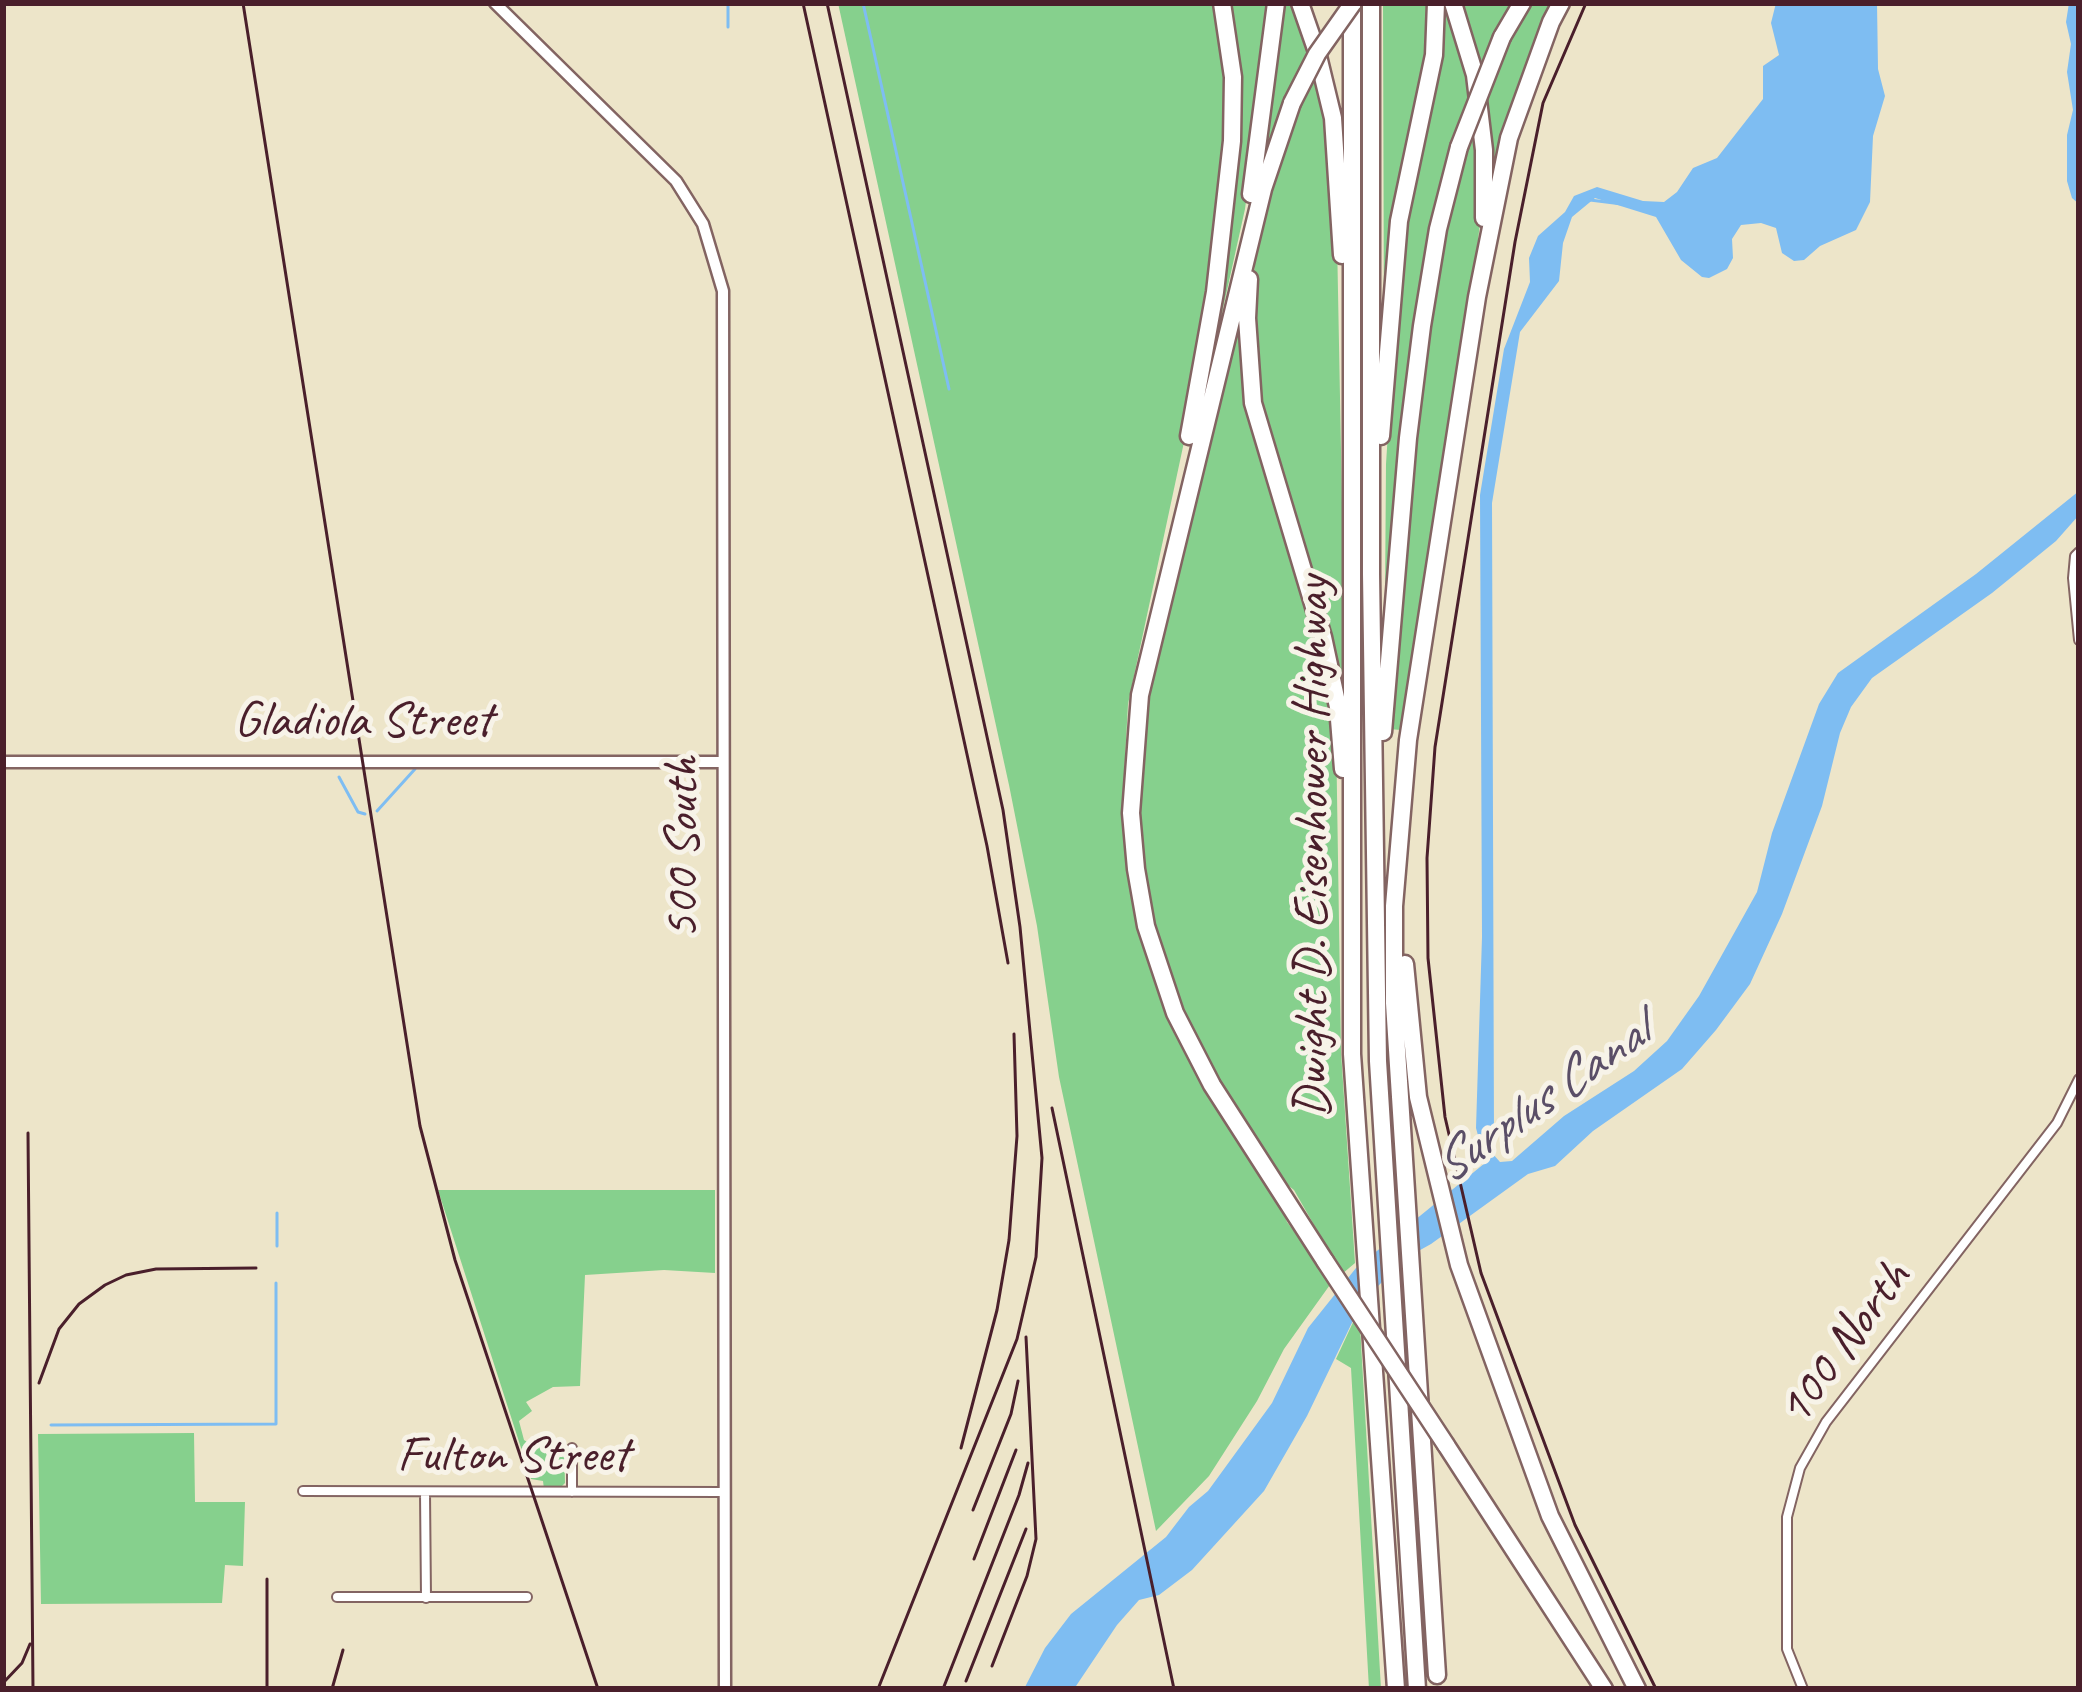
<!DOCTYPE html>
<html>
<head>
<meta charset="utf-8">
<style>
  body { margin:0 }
  #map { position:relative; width:2082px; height:1692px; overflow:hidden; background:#ede5c9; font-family:Caveat,sans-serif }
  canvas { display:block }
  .frame { position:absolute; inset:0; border:6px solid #4a1f2b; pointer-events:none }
</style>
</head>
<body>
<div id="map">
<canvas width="2082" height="1692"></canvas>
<div class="frame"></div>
</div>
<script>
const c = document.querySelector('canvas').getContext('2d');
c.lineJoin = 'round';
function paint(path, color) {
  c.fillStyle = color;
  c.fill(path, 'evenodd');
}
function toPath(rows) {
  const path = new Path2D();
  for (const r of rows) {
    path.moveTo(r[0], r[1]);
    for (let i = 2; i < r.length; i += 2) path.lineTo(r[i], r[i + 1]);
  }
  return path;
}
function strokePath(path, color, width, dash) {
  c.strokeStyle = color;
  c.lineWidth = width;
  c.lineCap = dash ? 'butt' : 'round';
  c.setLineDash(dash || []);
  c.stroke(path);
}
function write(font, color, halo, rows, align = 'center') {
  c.font = font + ' Caveat,sans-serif';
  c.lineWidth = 10;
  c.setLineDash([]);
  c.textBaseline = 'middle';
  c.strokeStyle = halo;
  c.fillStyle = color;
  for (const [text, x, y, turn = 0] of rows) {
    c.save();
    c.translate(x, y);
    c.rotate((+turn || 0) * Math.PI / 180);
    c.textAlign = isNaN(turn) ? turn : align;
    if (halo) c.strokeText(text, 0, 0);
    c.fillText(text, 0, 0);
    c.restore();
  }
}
const green = toPath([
  [838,3,1218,3,1226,42,1228,143,1190,414,1128,704,1122,814,1136,911,1153,973,1280,1201,1287,1222,1332,1282,1284,1349,1257,1401,1209,1476,1156,1531,1059,1077,1037,926,1009,785],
  [1225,3,1272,3,1245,209,1191,453,1226,234],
  [1280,3,1295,3,1312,49,1262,167],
  [1383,3,1433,3,1434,30,1384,345],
  [1440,3,1449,3,1473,90,1481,214,1472,292,1401,730,1388,729,1396,597,1434,275,1470,125,1459,120,1443,185,1389,600,1385,600,1386,464,1399,259],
  [1457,3,1516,3,1478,78],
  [1526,3,1557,3,1493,186,1481,96],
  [1316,67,1336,186,1346,715,1317,583,1280,476,1258,388,1252,295,1257,239,1283,139],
  [1242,286,1241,320,1336,730,1341,1052,1355,1263,1342,1274,1294,1190,1280,1179,1199,1052,1156,946,1137,843,1141,722],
  [438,1190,715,1190,715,1273,664,1270,585,1275,580,1386,553,1387,526,1402,532,1411,519,1421,524,1440,529,1443,564,1445,565,1483,561,1487,544,1489,543,1481,531,1479],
  [1355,1318,1360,1326,1381,1689,1369,1689,1351,1368,1336,1359],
  [194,1433,195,1502,245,1502,243,1566,225,1565,222,1603,41,1604,38,1434]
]);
const water = toPath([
  [1776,3,1877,3,1878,69,1885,96,1873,136,1870,202,1856,230,1820,246,1804,260,1794,261,1782,253,1776,228,1761,223,1741,225,1732,239,1733,258,1727,269,1709,278,1702,277,1681,260,1656,217,1595,198,1572,217,1563,243,1559,281,1520,332,1492,503,1494,1138,1493,1145,1480,1143,1476,1128,1482,937,1480,495,1504,349,1530,282,1529,258,1538,236,1565,212,1574,196,1597,187,1643,201,1664,202,1677,192,1693,168,1717,158,1731,140,1763,99,1763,66,1779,55,1771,23],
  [2069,3,2079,3,2079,204,2072,198,2067,181,2067,135,2073,110,2067,72,2071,44,2066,22],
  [2079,491,2079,515,2056,541,1992,593,1872,678,1851,707,1840,733,1822,806,1782,914,1750,984,1716,1030,1682,1069,1593,1131,1555,1166,1528,1174,1431,1244,1404,1259,1361,1304,1307,1416,1264,1491,1192,1570,1159,1595,1139,1600,1117,1625,1074,1689,1024,1689,1045,1648,1071,1614,1166,1537,1189,1507,1208,1491,1272,1403,1308,1328,1356,1268,1485,1163,1483,1153,1492,1153,1500,1162,1512,1161,1564,1116,1634,1071,1667,1041,1699,996,1757,892,1772,833,1819,704,1838,673,1976,574]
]);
const stream = toPath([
  [863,3,949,389],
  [728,27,728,3],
  [1590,200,1622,204],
  [339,777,358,812,365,814],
  [377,811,415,769],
  [277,1246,277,1213],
  [51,1425,276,1424,276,1283]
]);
const street = toPath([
  [2079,552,2075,556,2073,578,2079,640],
  [572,1448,572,1492],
  [303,1491,723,1492],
  [425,1493,426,1598],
  [337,1597,527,1597],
  [1803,1689,1787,1649,1787,1517,1800,1468,1826,1422,2057,1123,2079,1079]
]);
const secondary = toPath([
  [495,3,676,181,703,224,723,291,725,1689],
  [3,762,723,762]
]);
const highway = toPath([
  [1300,3,1317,52,1333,118,1342,255],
  [1352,3,1352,1054,1396,1689],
  [1371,3,1371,574,1378,1061,1417,1689],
  [1453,3,1475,75,1484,150,1484,218],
  [1502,37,1522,3],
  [1292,103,1263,189,1140,695,1131,813,1136,869,1146,926,1175,1013,1212,1085,1325,1261],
  [1251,194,1276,3],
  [1249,279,1247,318,1253,403,1323,637,1338,707,1343,769],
  [1189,436,1215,292,1232,141,1233,77,1222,3],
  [1381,436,1399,221,1434,55,1436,3],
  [1383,732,1408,438,1422,326,1438,229,1459,147],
  [1405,964,1418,1097,1459,1265,1550,1516,1637,1689],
  [1446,1445,1604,1689],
  [1437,1675,1394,1003,1394,906,1408,740,1477,297,1509,138,1551,22,1561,3]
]);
const tram = toPath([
  [1586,3,1543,103,1515,242,1435,747,1427,858,1428,958,1445,1117,1481,1273,1575,1525,1656,1689]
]);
const rail = toPath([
  [243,3,420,1126,455,1260,598,1689],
  [803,3,987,846,1008,963],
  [827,3,1003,810,1020,927,1042,1158,1036,1257,1017,1339,878,1689],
  [1052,1108,1174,1689],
  [28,1133,33,1689],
  [39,1383,59,1329,79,1304,105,1285,126,1275,156,1269,256,1268],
  [961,1448,997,1310,1009,1240,1017,1136,1014,1034],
  [973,1510,1011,1414,1018,1381],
  [974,1559,1016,1450],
  [992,1666,1027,1576,1036,1539,1026,1337],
  [966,1681,1026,1529],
  [3,1683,22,1663,30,1644],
  [267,1689,267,1579],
  [332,1689,343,1650],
  [943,1689,1019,1495,1028,1463]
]);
const highwayBridge = toPath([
  [1292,103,1317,54,1353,3],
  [1459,147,1502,37],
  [1325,1261,1446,1445]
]);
const streetNames = [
  ["Gladiola Street",363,722],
  ["Dwight D. Eisenhower Highway",1314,847,-90],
  ["500 South",684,848,-90],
  ["100 North",1845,1344,-54],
  ["Fulton Street",513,1457]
];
const waterNames = [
  ["Surplus Canal",1542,1101,-35]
];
paint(green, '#86d08d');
paint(water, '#7ebdf2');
strokePath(stream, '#7ebdf2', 3);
strokePath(street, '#836462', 12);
strokePath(secondary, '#836462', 15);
strokePath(highway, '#836462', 21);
strokePath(street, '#fff', 8);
strokePath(secondary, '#fff', 10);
strokePath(highway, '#fff', 16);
strokePath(tram, '#4a1f2b', 3);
strokePath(rail, '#4a1f2b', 3);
strokePath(highwayBridge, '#836462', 21, []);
strokePath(highwayBridge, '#fff', 16);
write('51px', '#4a1f2b', '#f7f3e8', streetNames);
write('italic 54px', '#5a4e67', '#f7f3e8', waterNames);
</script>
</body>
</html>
